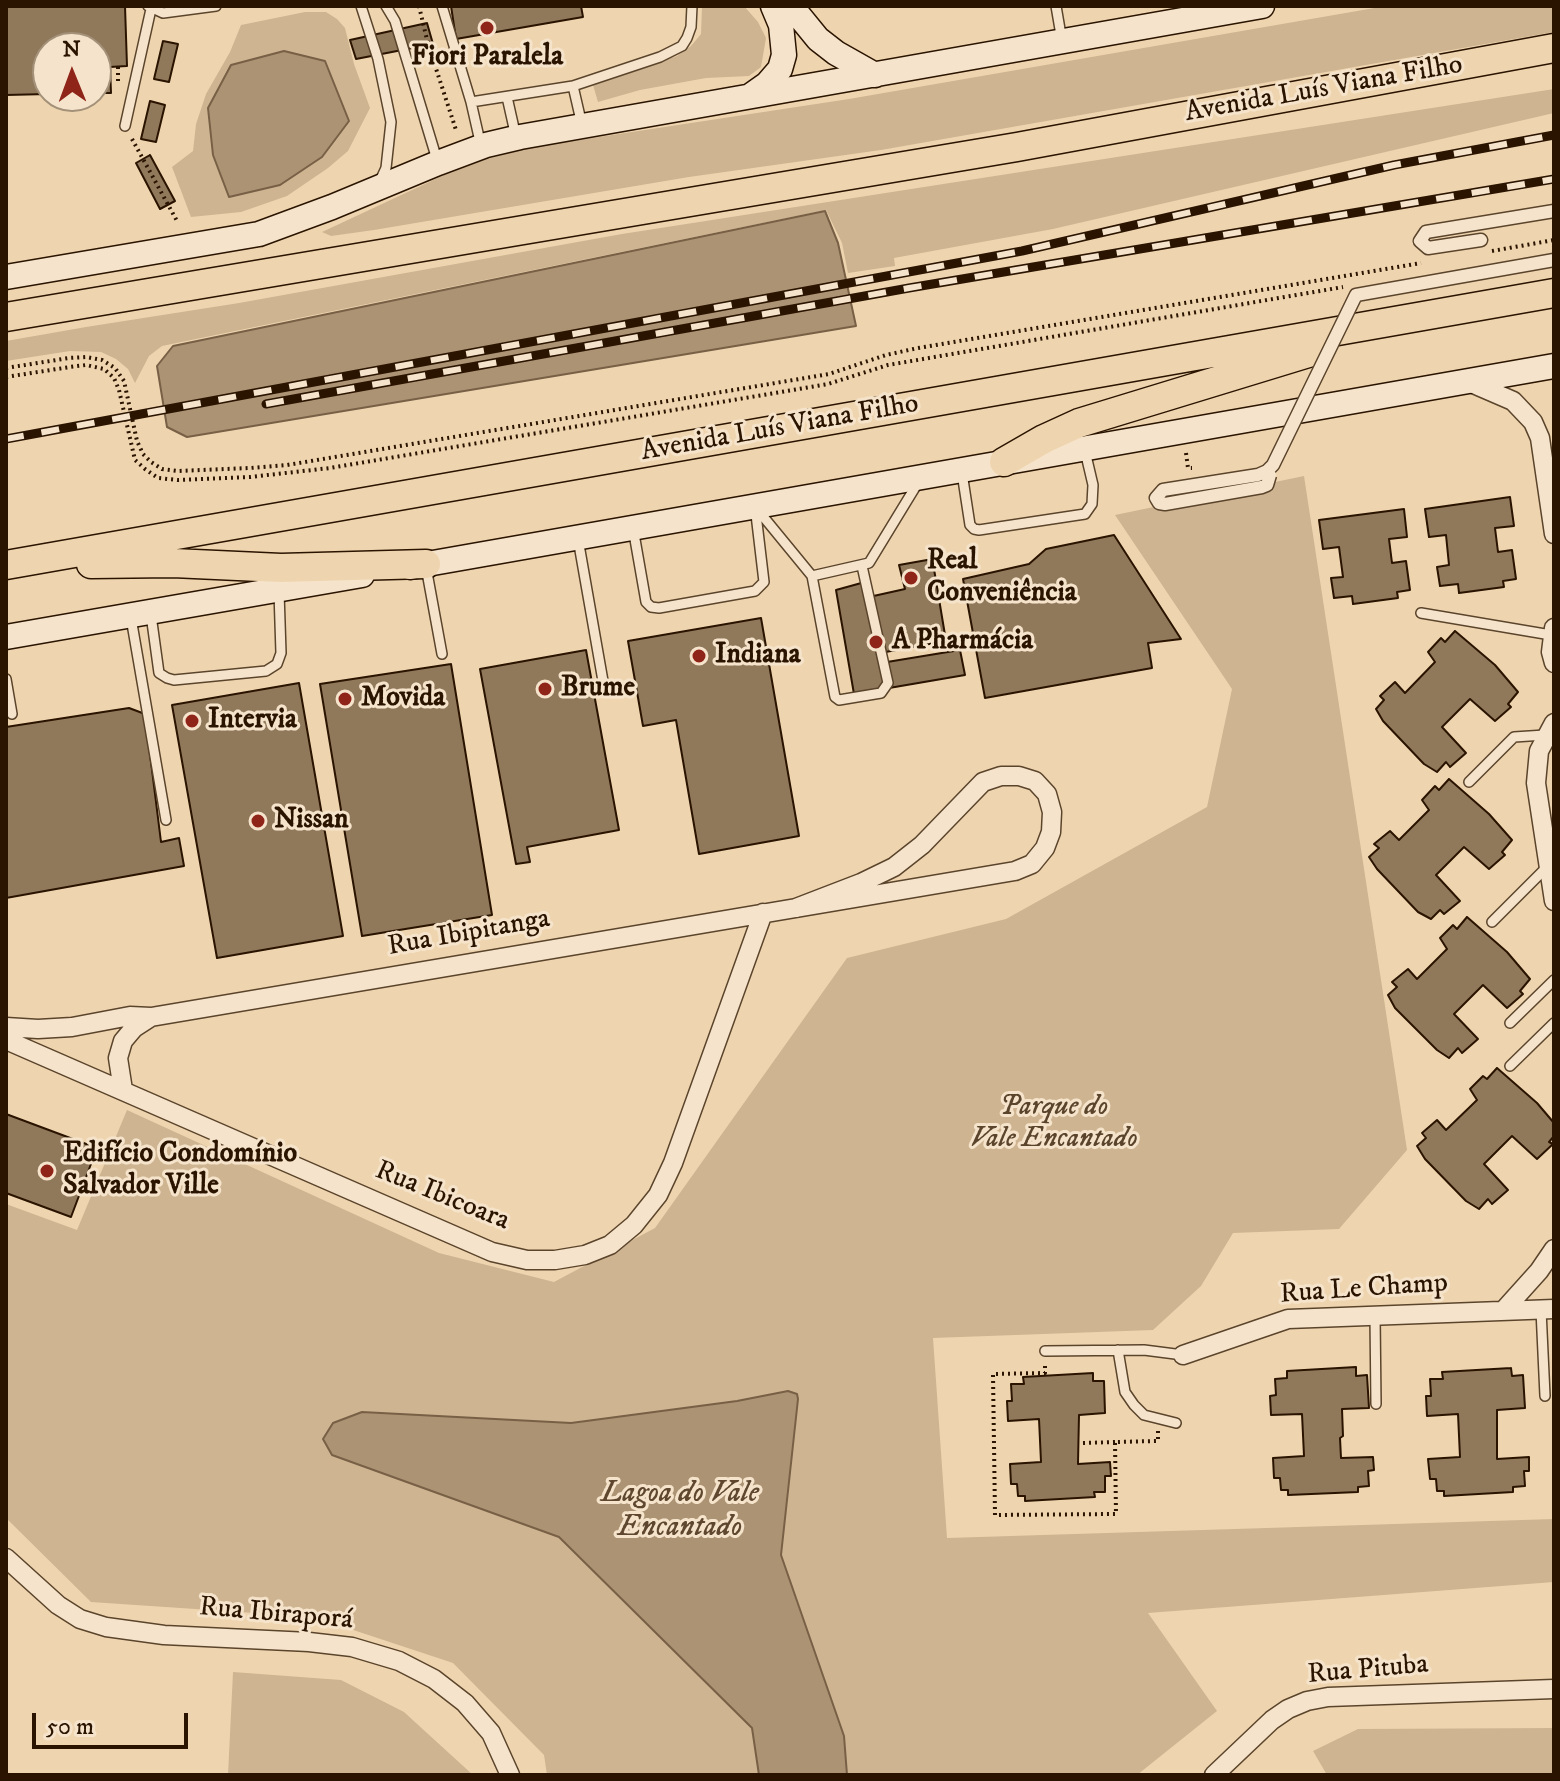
<!DOCTYPE html>
<html>
<head>
<meta charset="utf-8">
<style>
  body { margin:0 }
  #map { position:relative; width:1560px; height:1781px; overflow:hidden; background:#efd5af; font-family:"IM FELL DW Pica",serif }
  canvas { display:block }
  .frame { position:absolute; inset:0; border:8px solid #2a1400; pointer-events:none }
  .north { position:absolute; left:32px; top:32px; width:80px; height:80px; box-sizing:border-box; background:#f5e4cb; border:2px solid #a4917a; border-radius:50%; rotate:359deg; font-size:22px; font-weight:700; line-height:32px; text-align:center; color:#2a1400 }
  .north::after { content:''; display:block; margin:auto; width:28px; height:36px; background:#8f2418; clip-path:polygon(50% 0,100% 100%,50% 72%,0 100%) }
  .scale { position:absolute; left:32px; top:1713px; width:156px; height:36px; box-sizing:border-box; border:4px solid #2a1400; border-top:0; padding-left:10px; font-size:24px; line-height:28px; white-space:nowrap; color:#2a1400; -webkit-text-stroke:6px #f5e4cb; paint-order:stroke }
</style>
</head>
<body>
<div id="map">
<canvas width="1560" height="1781"></canvas>
<div class="frame"></div>
<div class="north">N</div>
<div class="scale">50 m</div>
</div>
<script>
const c = document.querySelector('canvas').getContext('2d');
c.lineJoin = 'round';
function paint(path, color) {
  c.fillStyle = color;
  c.fill(path, 'evenodd');
}
function toPath(rows) {
  const path = new Path2D();
  for (const r of rows) {
    path.moveTo(r[0], r[1]);
    for (let i = 2; i < r.length; i += 2) path.lineTo(r[i], r[i + 1]);
  }
  return path;
}
function strokePath(path, color, width, dash) {
  c.strokeStyle = color;
  c.lineWidth = width;
  c.lineCap = dash ? 'butt' : 'round';
  c.setLineDash(dash || []);
  c.stroke(path);
}
function write(font, color, halo, rows, align = 'center') {
  c.font = font + ' "IM FELL DW Pica",serif';
  c.lineWidth = 6;
  c.setLineDash([]);
  c.textBaseline = 'middle';
  c.strokeStyle = halo;
  c.fillStyle = color;
  for (const [text, x, y, turn = 0] of rows) {
    c.save();
    c.translate(x, y);
    c.rotate((+turn || 0) * Math.PI / 180);
    c.textAlign = isNaN(turn) ? turn : align;
    if (halo) c.strokeText(text, 0, 0);
    c.fillText(text, 0, 0);
    c.restore();
  }
}
const green = toPath([
  [702,6,744,6,758,22,766,38,761,67,749,76,706,78,640,90,598,102,593,85,677,56,691,46,701,34],
  [1386,6,1554,6,1554,32,881,150,689,177,374,230,331,236,322,232,442,176,487,159,533,147,849,99],
  [305,12,326,12,337,19,345,28,354,64,370,108,348,151,328,168,287,196,241,212,191,217,172,167,193,151,196,124,206,94,230,52,241,25],
  [1554,89,1554,113,1053,229,894,258,895,266,848,273,842,243,826,210,162,346,149,356,135,383,128,369,116,359,101,352,70,351,6,361,6,341,86,327,239,303,622,234],
  [1304,476,1407,1150,1339,1229,1233,1233,1201,1286,1153,1330,933,1338,947,1538,1554,1519,1554,1582,1148,1613,1217,1711,1137,1775,847,1775,844,1736,781,1555,798,1399,788,1391,737,1401,571,1423,362,1412,332,1455,559,1537,752,1728,759,1775,547,1775,544,1755,453,1663,314,1617,91,1602,6,1518,6,1204,77,1230,127,1110,439,1253,554,1282,655,1228,847,958,1006,919,1207,807,1232,689,1115,515],
  [233,1672,341,1680,404,1712,473,1775,228,1775],
  [1554,1728,1554,1775,1327,1775,1313,1751,1358,1729]
]);
const water = toPath([
  [284,51,325,61,349,121,322,157,280,185,229,197,213,155,208,108,231,65,284,51],
  [825,211,838,243,856,326,187,437,167,427,157,366,173,346,825,211],
  [788,1391,797,1394,798,1399,781,1555,844,1736,847,1775,759,1775,752,1728,559,1537,332,1455,323,1439,333,1423,362,1412,571,1423,737,1401,788,1391]
]);
const building = toPath([
  [6,6,125,6,127,66,110,67,111,93,96,93,96,48,48,48,48,94,6,95,6,6],
  [451,6,581,6,583,17,456,39,451,6],
  [427,23,433,44,356,59,350,40,427,23],
  [163,41,178,44,169,82,154,79,163,41],
  [150,101,165,105,156,142,141,139,150,101],
  [150,155,175,201,160,209,136,163,150,155],
  [1510,497,1514,526,1495,528,1498,552,1512,550,1516,579,1503,581,1504,587,1459,593,1458,584,1440,586,1437,567,1449,565,1446,535,1429,537,1425,509,1510,497],
  [1404,509,1407,537,1389,539,1392,563,1406,561,1410,590,1397,592,1398,598,1353,604,1352,596,1334,598,1331,578,1343,577,1339,547,1323,549,1319,520,1404,509],
  [1114,535,1181,639,1148,643,1152,668,985,698,963,579,1029,564,1046,549,1114,535],
  [927,560,933,563,946,641,880,653,881,663,960,650,965,675,854,694,836,590,865,582,869,597,905,589,899,565,927,560],
  [761,618,799,836,699,854,676,720,643,726,628,641,761,618],
  [1455,631,1495,665,1518,692,1508,704,1511,707,1495,721,1470,699,1442,727,1466,753,1450,767,1446,762,1437,772,1424,764,1383,721,1376,709,1384,700,1380,696,1395,682,1405,693,1435,662,1428,652,1441,638,1445,642,1455,631],
  [586,650,619,830,527,847,530,862,516,864,480,669,586,650],
  [451,664,492,915,362,936,320,684,451,664],
  [299,683,343,936,217,958,172,705,299,683],
  [129,708,145,714,161,842,179,838,184,866,6,898,6,727,129,708],
  [1449,779,1489,814,1512,840,1502,852,1505,855,1489,869,1464,847,1436,875,1460,901,1444,914,1440,910,1431,919,1418,912,1377,869,1369,857,1379,848,1374,844,1390,831,1399,840,1429,810,1422,800,1435,786,1439,790,1449,779],
  [1467,917,1507,952,1530,979,1520,991,1523,994,1507,1008,1483,985,1454,1014,1478,1039,1462,1053,1458,1048,1449,1058,1437,1050,1395,1008,1388,995,1397,987,1392,982,1408,969,1417,979,1447,949,1440,938,1453,925,1457,929,1467,917],
  [1497,1068,1537,1103,1554,1123,1554,1136,1549,1142,1553,1144,1537,1159,1512,1136,1484,1164,1508,1190,1492,1204,1488,1199,1479,1209,1466,1201,1425,1159,1417,1146,1426,1138,1422,1133,1437,1120,1446,1130,1477,1100,1470,1089,1483,1076,1487,1079,1497,1068],
  [6,1114,97,1148,71,1217,6,1193,6,1114],
  [1356,1367,1356,1376,1367,1375,1369,1408,1342,1409,1343,1436,1340,1438,1341,1458,1373,1457,1374,1470,1368,1471,1369,1486,1358,1487,1358,1492,1288,1495,1288,1490,1281,1490,1280,1478,1274,1478,1273,1458,1304,1456,1302,1414,1271,1415,1270,1396,1276,1395,1275,1379,1287,1378,1287,1371,1356,1367],
  [1511,1368,1512,1376,1523,1375,1525,1408,1497,1410,1497,1459,1529,1457,1529,1471,1524,1471,1525,1486,1513,1487,1513,1492,1444,1496,1444,1491,1437,1491,1436,1479,1430,1479,1428,1459,1460,1457,1458,1414,1427,1416,1426,1396,1431,1396,1430,1379,1443,1379,1442,1372,1511,1368],
  [1093,1373,1093,1381,1104,1381,1105,1413,1079,1415,1078,1464,1110,1462,1111,1476,1105,1476,1105,1492,1094,1492,1095,1497,1025,1501,1025,1496,1018,1496,1017,1484,1011,1484,1010,1464,1041,1462,1039,1419,1008,1421,1007,1401,1012,1401,1011,1384,1024,1384,1023,1377,1093,1373]
]);
const path = toPath([
  [419,6,428,44,456,130],
  [118,81,118,66],
  [132,139,177,221],
  [1492,251,1554,240],
  [6,368,69,358,86,357,102,360,115,368,124,381,137,441,143,454,151,462,162,469,178,471,250,468,287,465,829,374,886,355,918,348,1421,263],
  [6,377,70,367,86,365,104,369,114,378,119,390,135,460,145,469,158,478,178,480,250,477,330,468,828,384,888,365,1343,287],
  [1186,453,1188,468,1192,468],
  [1045,1366,1045,1373,993,1374,995,1515,1116,1514,1115,1442,1158,1441,1158,1431],
  [1083,1443,1115,1442]
]);
const service = toPath([
  [148,6,163,13,216,6],
  [361,6,378,59,391,122,386,168,380,181],
  [386,6,395,21,438,163],
  [442,6,471,102,573,86,660,57,682,46,687,38,691,27,692,6],
  [1056,6,1062,41],
  [573,86,582,125],
  [507,97,516,137],
  [471,102,481,146],
  [125,126,151,9],
  [962,473,970,525,974,529,979,530,1085,514,1092,504,1093,485,1085,451],
  [757,509,812,576,869,563,919,481],
  [633,528,646,602,651,607,659,608,755,591,764,582,755,506],
  [578,539,603,681],
  [426,567,442,654],
  [812,576,835,697,839,700,881,693,888,683,862,566],
  [1421,613,1551,635],
  [151,615,159,673,167,678,174,680,266,671,277,664,281,653,279,592],
  [131,618,166,820],
  [6,679,12,714],
  [1469,782,1514,737,1545,735],
  [1492,922,1549,865],
  [1510,1023,1554,980],
  [1510,1066,1554,1023],
  [1541,1310,1545,1396],
  [1375,1316,1376,1404],
  [1118,1350,1125,1392,1134,1405,1144,1415,1176,1423],
  [1045,1351,1144,1350,1183,1355]
]);
const pedestrian = toPath([
  [1481,240,1428,248,1420,241,1426,232,1554,211]
]);
const minor = toPath([
  [1469,382,1513,401,1533,422,1540,438,1554,534],
  [1554,628,1551,652,1554,663],
  [1554,723,1539,751,1536,783,1554,901],
  [6,1027,38,1029,72,1027,130,1016,151,1017,1015,871,1032,864,1045,848,1051,832,1052,812,1047,794,1035,781,1019,776,1001,776,983,782,922,845,894,867,861,883,796,908],
  [6,1040,492,1252,527,1260,555,1260,585,1255,610,1245,634,1225,658,1195,673,1163,763,913],
  [123,1090,118,1058,123,1041,134,1028,151,1017],
  [1503,1311,1539,1271,1554,1249],
  [1183,1355,1288,1319,1554,1309],
  [6,1558,58,1605,80,1619,106,1627,164,1635,309,1642,352,1647,399,1661,434,1679,465,1703,491,1733,510,1775],
  [1214,1775,1272,1720,1288,1709,1307,1701,1328,1697,1554,1689]
]);
const secondary = toPath([
  [791,6,818,39,836,53,875,75],
  [750,96,767,84,780,69,784,55,781,25,773,6],
  [6,277,259,234,332,207,438,163,486,145,520,137,1262,6],
  [410,567,1554,366],
  [6,637,362,575]
]);
const trunk = toPath([
  [6,317,1017,147,1554,48],
  [1004,462,1044,439,1079,423,1318,350],
  [91,564,173,563,281,568,426,564],
  [6,565,1554,293]
]);
const rail = toPath([
  [266,404,909,288,1554,179],
  [6,439,1022,251,1394,165,1554,135]
]);
const pedestrianBridge = toPath([
  [1270,475,1267,485,1262,487,1165,504,1159,503,1156,498,1163,490,1258,475,1267,471,1273,465,1356,295,1554,260]
]);
const markers = [
  [487,28,8,"#8f2418"],
  [911,578,8,"#8f2418"],
  [876,642,8,"#8f2418"],
  [699,656,8,"#8f2418"],
  [545,689,8,"#8f2418"],
  [345,699,8,"#8f2418"],
  [192,721,8,"#8f2418"],
  [258,821,8,"#8f2418"],
  [47,1171,8,"#8f2418"]
];
const poiNames = [
  ["Fiori Paralela",487,58,"center"],
  ["Real",927,562],
  ["Conveniência",927,594],
  ["A Pharmácia",892,642],
  ["Indiana",715,656],
  ["Brume",561,689],
  ["Movida",361,699],
  ["Intervia",208,721],
  ["Nissan",274,821],
  ["Edifício Condomínio",63,1155],
  ["Salvador Ville",63,1187]
];
const streetNames = [
  ["Avenida Luís Viana Filho",1324,90,-10],
  ["Avenida Luís Viana Filho",780,429,-10],
  ["Rua Ibipitanga",469,934,-10],
  ["Rua Ibicoara",442,1197,22],
  ["Rua Le Champ",1364,1290,-4],
  ["Rua Ibiraporá",276,1615,5],
  ["Rua Pituba",1368,1671,-5]
];
const parkNames = [
  ["Parque do",1054,1108],
  ["Vale Encantado",1054,1140]
];
const waterNames = [
  ["Lagoa do Vale",680,1495],
  ["Encantado",680,1529]
];
paint(green, '#ceb491');
paint(water, '#ac9374');
strokePath(water, '#786046', 2);
paint(building, '#90785b');
strokePath(building, '#2a1400', 2);
strokePath(service, '#5b442c', 12);
strokePath(pedestrian, '#5b442c', 15);
strokePath(minor, '#5b442c', 21);
strokePath(secondary, '#2a1400', 27);
strokePath(trunk, '#2a1400', 31);
strokePath(path, '#2a1400', 4, [2, 4]);
strokePath(service, '#f5e4cb', 9);
strokePath(pedestrian, '#f5e4cb', 12);
strokePath(minor, '#f5e4cb', 18);
strokePath(secondary, '#f5e4cb', 24);
strokePath(trunk, '#efd5af', 28);
strokePath(rail, '#2a1400', 9);
strokePath(rail, '#f5e4cb', 6, [18]);
strokePath(pedestrianBridge, '#5b442c', 15, []);
strokePath(pedestrianBridge, '#f5e4cb', 12);
for (const [x, y, r, color] of markers) {
  const dot = new Path2D();
  dot.arc(x, y, r, 0, 2 * Math.PI);
  c.fillStyle = color;
  c.fill(dot);
  strokePath(dot, '#f5e4cb', 3);
}
write('bold 28px', '#2a1400', '#f5e4cb', poiNames, 'left');
write('28px', '#2a1400', '#f5e4cb', streetNames);
write('italic 28px', '#5b442c', '#f5e4cb', parkNames);
write('italic 30px', '#5e472e', '#f5e4cb', waterNames);
</script>
</body>
</html>
